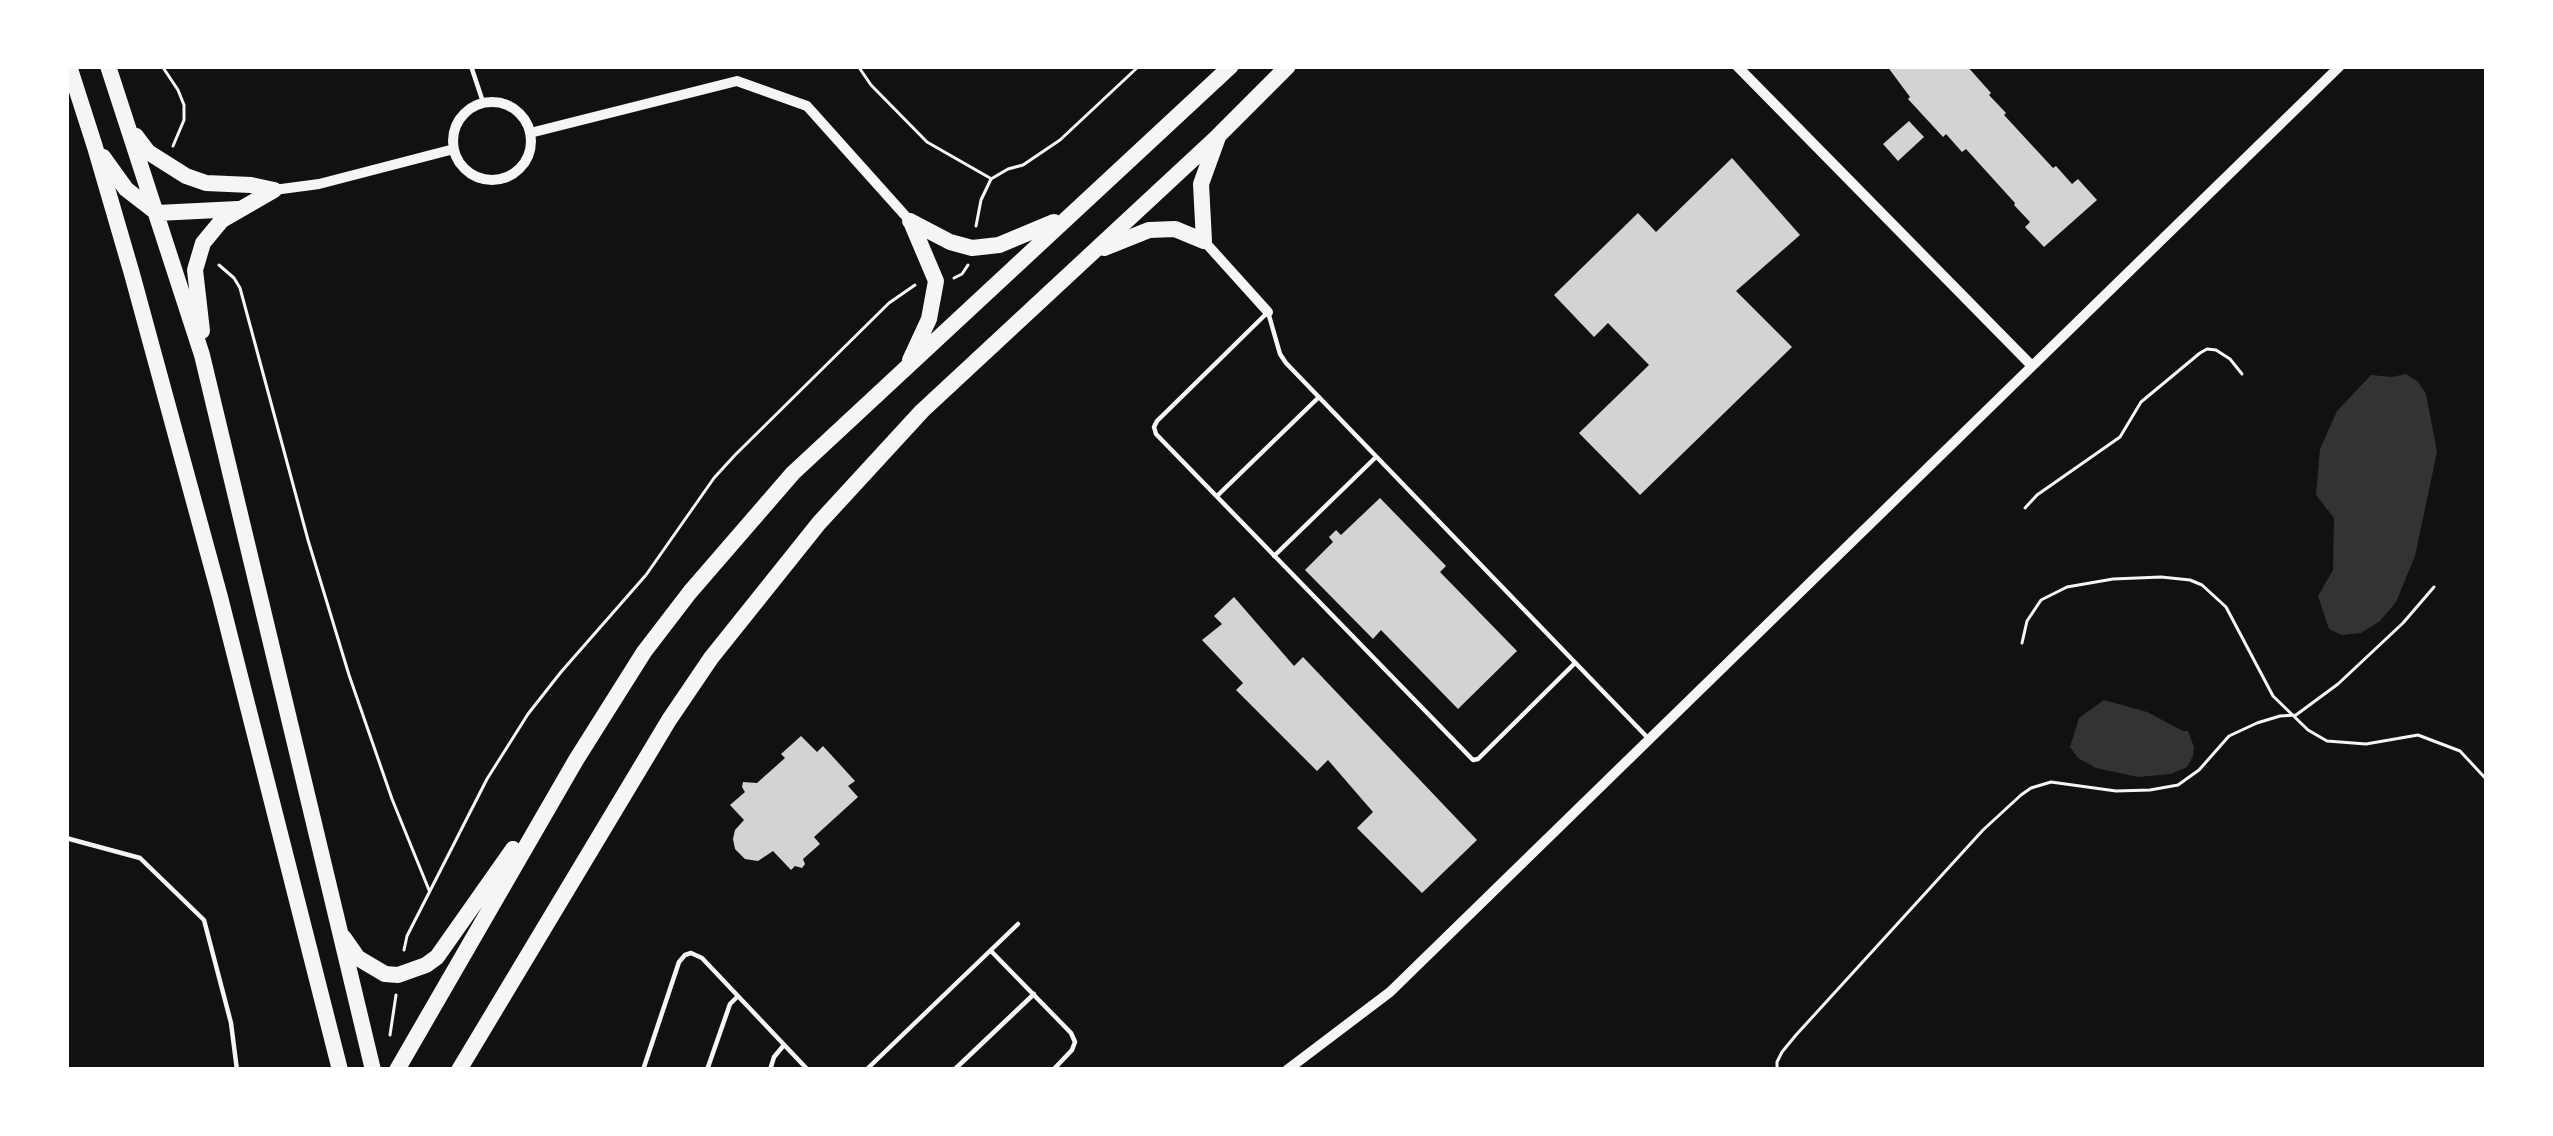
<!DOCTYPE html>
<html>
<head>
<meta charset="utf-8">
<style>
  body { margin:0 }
  #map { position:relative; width:2553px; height:1136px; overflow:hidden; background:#111; font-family:"Roboto Condensed",sans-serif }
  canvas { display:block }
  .frame { position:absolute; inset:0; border:69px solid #fff; pointer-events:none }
</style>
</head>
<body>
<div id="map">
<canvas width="2553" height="1136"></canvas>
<div class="frame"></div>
</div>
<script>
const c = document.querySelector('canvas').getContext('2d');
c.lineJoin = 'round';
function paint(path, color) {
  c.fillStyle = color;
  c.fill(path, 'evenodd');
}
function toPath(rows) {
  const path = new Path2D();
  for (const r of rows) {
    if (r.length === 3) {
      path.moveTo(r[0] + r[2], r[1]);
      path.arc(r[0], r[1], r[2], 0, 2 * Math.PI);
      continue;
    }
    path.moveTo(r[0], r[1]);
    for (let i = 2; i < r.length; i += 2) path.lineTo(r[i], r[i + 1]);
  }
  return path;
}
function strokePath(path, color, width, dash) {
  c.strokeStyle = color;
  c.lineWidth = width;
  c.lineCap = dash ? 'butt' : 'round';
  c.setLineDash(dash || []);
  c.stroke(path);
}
const water = toPath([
  [2406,374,2418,382,2426,394,2437,452,2415,556,2396,602,2380,621,2361,633,2342,635,2329,629,2318,596,2333,570,2334,518,2316,495,2320,449,2337,411,2371,375,2392,377],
  [2104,700,2147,712,2183,731,2188,731,2194,747,2193,756,2187,767,2171,774,2138,777,2096,768,2078,758,2070,747,2079,718]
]);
const building = toPath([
  [1887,66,1967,66,1991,93,1989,95,2006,113,2004,115,2053,168,2056,166,2072,184,2078,179,2097,200,2044,247,2025,227,2030,222,2014,205,2015,203,1966,149,1962,152,1946,134,1943,137,1908,99,1910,97],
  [1909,121,1924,137,1898,161,1883,144],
  [1732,158,1800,235,1736,291,1792,347,1640,495,1579,433,1649,365,1608,323,1594,337,1554,295,1638,213,1656,232],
  [1380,498,1446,566,1440,572,1517,651,1458,709,1381,630,1373,639,1305,570,1333,542,1329,537,1336,530,1341,535],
  [1234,597,1294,666,1303,657,1477,840,1422,893,1357,828,1373,812,1328,760,1317,771,1236,690,1243,683,1202,640,1222,624,1214,616],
  [801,736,817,752,823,746,855,781,848,786,858,797,814,837,820,844,803,859,805,864,802,868,795,866,791,870,773,851,758,861,745,859,735,849,733,839,735,830,744,820,730,805,745,792,742,787,743,782,757,783,785,758,781,754]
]);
const path = toPath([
  [162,66,178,90,184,105,184,120,173,146],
  [858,66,871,85,927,142,990,178],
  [976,226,981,200,991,179,1008,169,1023,165,1060,140,1139,66],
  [219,265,234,278,240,288,308,540,349,675,392,799,429,890],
  [954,278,962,274,968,265],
  [2025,508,2037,495,2120,437,2141,402,2200,353,2207,349,2216,350,2230,359,2242,374],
  [2022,643,2027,621,2041,600,2067,587,2113,579,2161,577,2190,580,2202,585,2226,607,2273,696,2308,730,2327,741,2366,744,2418,735,2460,751,2487,780],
  [404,950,407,936,487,779,528,714,561,672,646,575,714,478,735,455,889,303,915,285],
  [390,1035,396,995],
  [1777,1070,1777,1062,1782,1052,1796,1035,1983,830,2021,795,2031,788,2051,782,2116,791,2150,790,2178,785,2199,770,2229,736,2257,723,2280,716,2296,715,2338,684,2403,623,2434,587]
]);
const service = toPath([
  [471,66,483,102],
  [1217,496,1319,397],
  [1274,556,1376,457],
  [1575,663,1478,759,1473,760,1156,434,1154,427,1157,421,1268,312,1280,354,1286,363,1646,736],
  [66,838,140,858,204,920,231,1023,237,1070],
  [991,951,1071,1033,1075,1042,1072,1050,1053,1070],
  [643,1070,679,962,685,955,691,953,702,958,808,1070],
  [707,1070,730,1004,738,996],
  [770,1070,774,1057,784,1045],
  [866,1070,1018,924],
  [954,1070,1034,994]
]);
const minor = toPath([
  [1737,66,2031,365],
  [492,141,39],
  [530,133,737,81,807,106,910,221],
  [274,190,319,184,454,149],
  [1204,241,1268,312],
  [1287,1070,1390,992,2340,66]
]);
const trunk = toPath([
  [69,66,95,147,132,274,220,597,340,1070],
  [108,66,202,355,373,1070],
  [136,136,148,152,186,176,206,183,251,185,274,190],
  [103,157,126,189,157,213,238,209],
  [910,221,950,242,972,248,999,245,1054,222],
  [1204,241,1201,184,1218,137],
  [1104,248,1149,230,1175,229,1204,241],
  [202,331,195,270,203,243,222,220,274,190],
  [910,360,929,319,936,281,911,222],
  [344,938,358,958,385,974,398,975,426,965,437,957,513,849],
  [397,1070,576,760,644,652,690,592,793,473,1231,66],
  [459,1070,669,720,711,658,819,523,922,411,1218,136,1288,66]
]);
paint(water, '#333');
paint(building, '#d3d3d3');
strokePath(path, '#f5f5f5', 3);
strokePath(service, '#f5f5f5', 4.5);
strokePath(minor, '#f5f5f5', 10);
strokePath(trunk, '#f5f5f5', 16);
</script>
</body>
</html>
